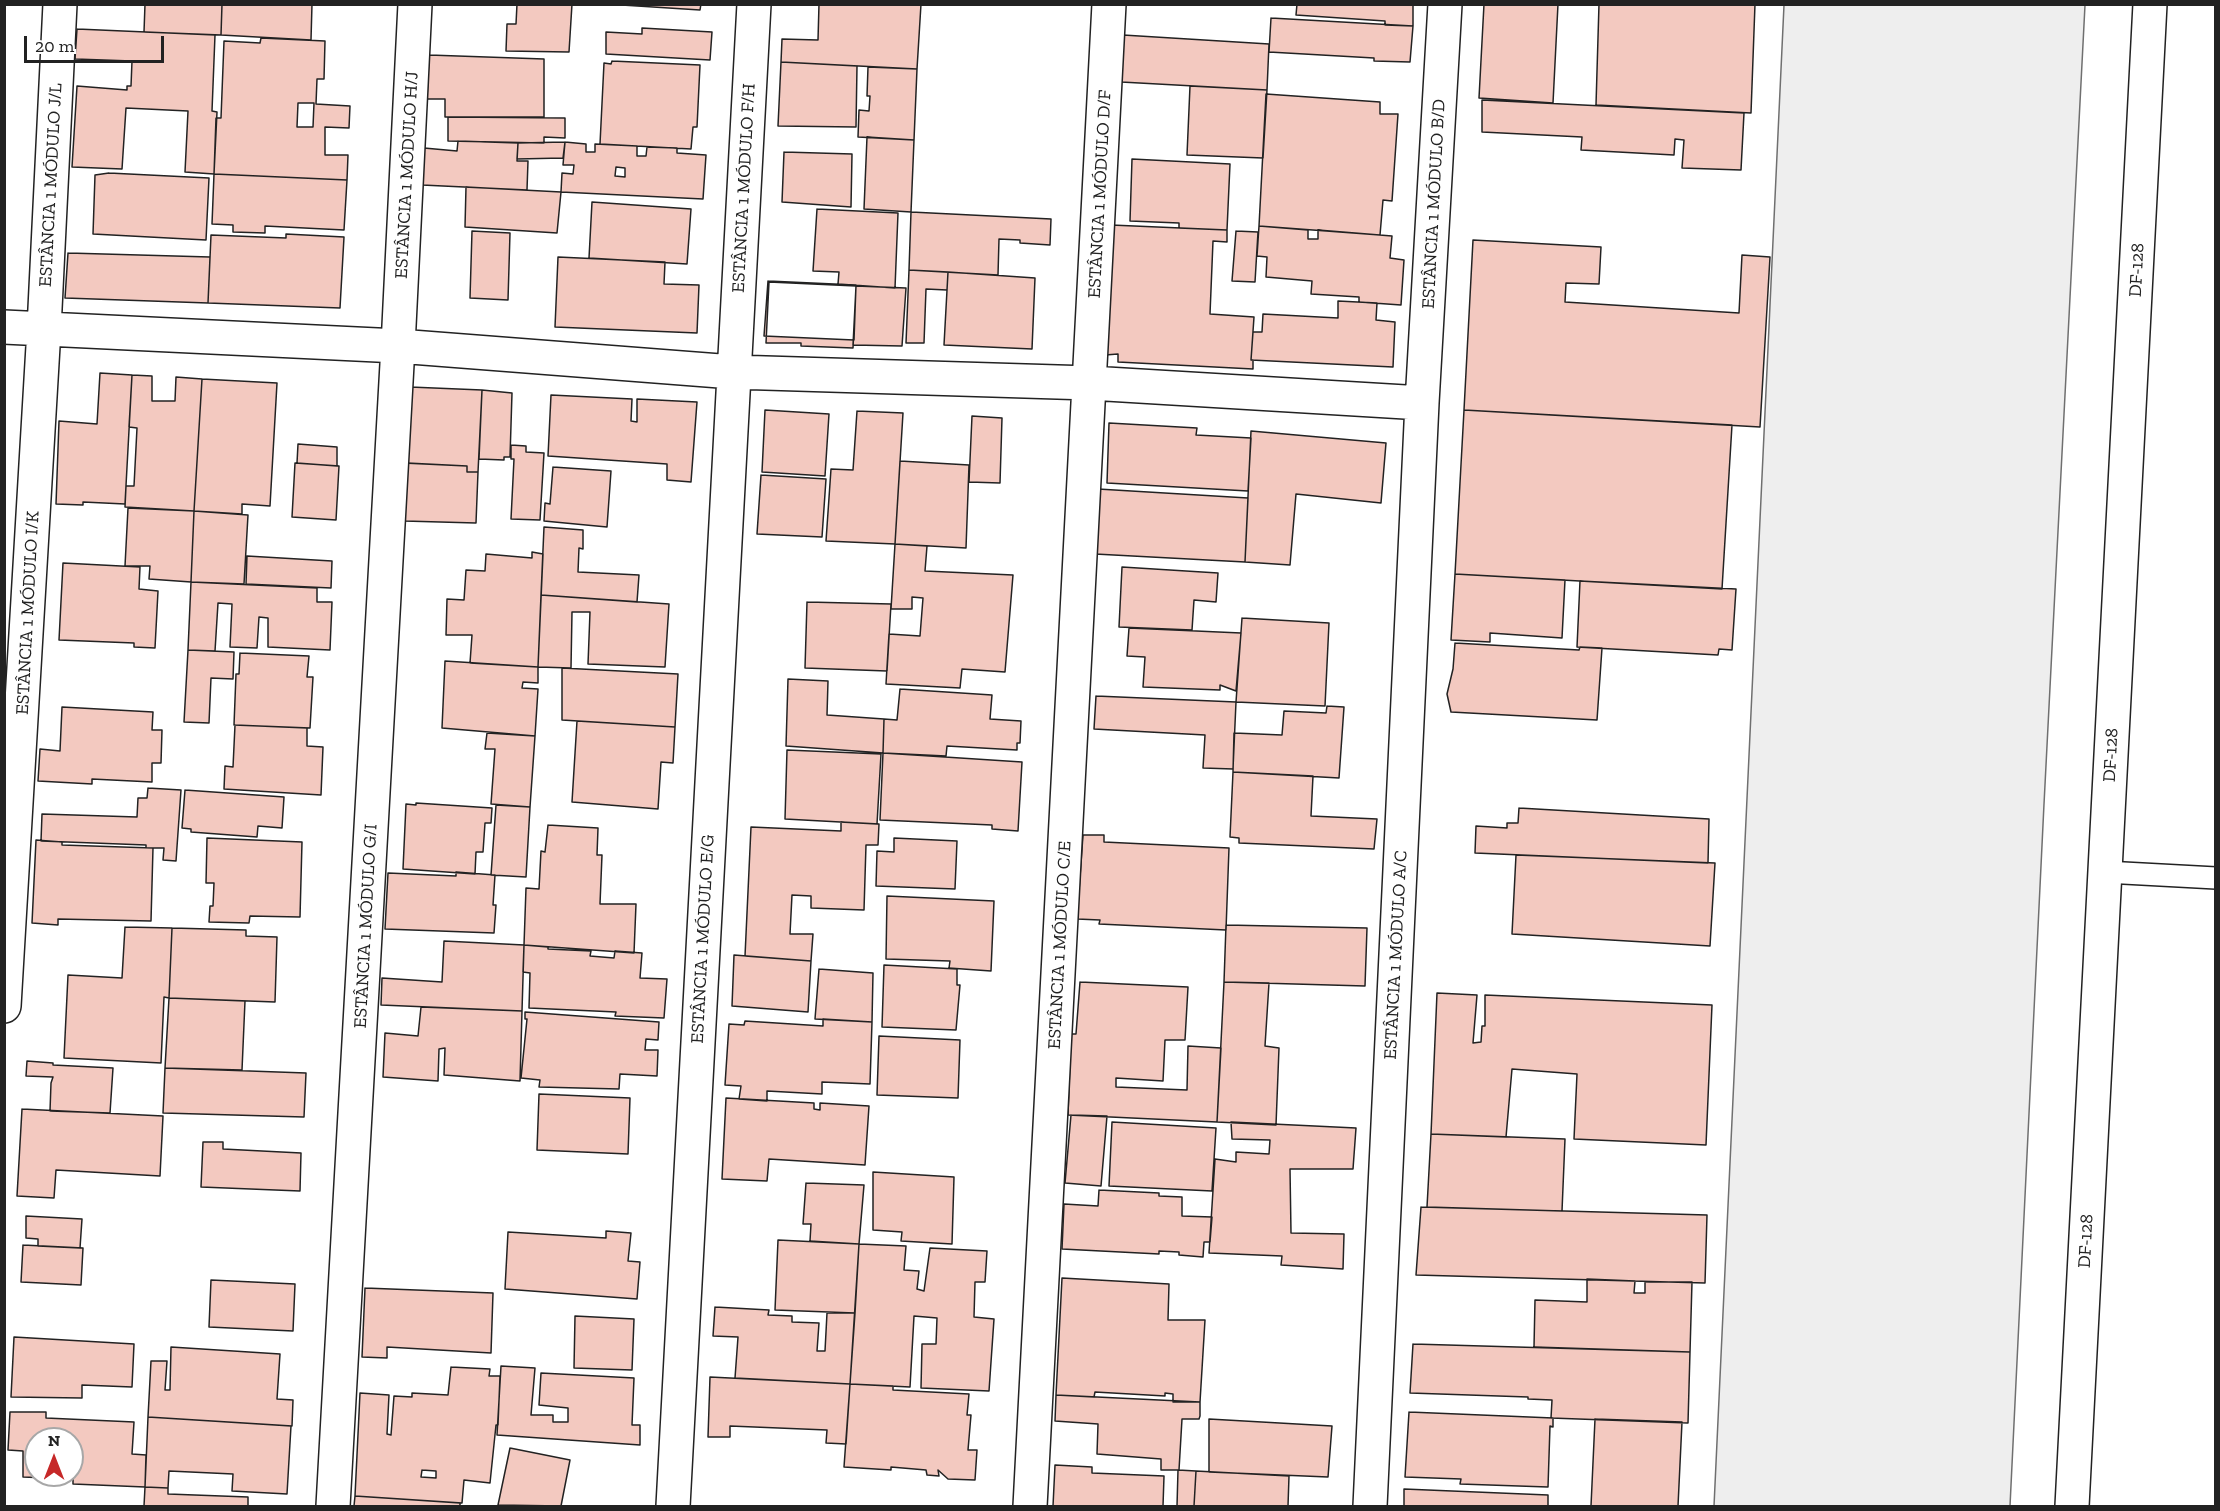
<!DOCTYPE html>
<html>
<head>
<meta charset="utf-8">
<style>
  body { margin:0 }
  #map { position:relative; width:2220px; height:1511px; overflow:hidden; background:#fff; font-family:"Zilla Slab",serif }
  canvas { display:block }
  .frame { position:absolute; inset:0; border:6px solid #222; pointer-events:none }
  .north { position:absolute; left:24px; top:1427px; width:60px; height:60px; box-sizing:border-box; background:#fff; border:2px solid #a7a7a7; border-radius:50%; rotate:0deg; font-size:16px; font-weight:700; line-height:24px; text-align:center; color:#222 }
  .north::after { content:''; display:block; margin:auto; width:21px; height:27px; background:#c62828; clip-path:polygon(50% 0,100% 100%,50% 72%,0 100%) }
  .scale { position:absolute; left:24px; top:36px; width:140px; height:27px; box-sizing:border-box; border:3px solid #222; border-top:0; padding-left:8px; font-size:18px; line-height:21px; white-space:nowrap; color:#222; -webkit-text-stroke:4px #fff; paint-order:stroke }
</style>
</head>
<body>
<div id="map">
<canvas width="2220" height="1511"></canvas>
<div class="frame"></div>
<div class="north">N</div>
<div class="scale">20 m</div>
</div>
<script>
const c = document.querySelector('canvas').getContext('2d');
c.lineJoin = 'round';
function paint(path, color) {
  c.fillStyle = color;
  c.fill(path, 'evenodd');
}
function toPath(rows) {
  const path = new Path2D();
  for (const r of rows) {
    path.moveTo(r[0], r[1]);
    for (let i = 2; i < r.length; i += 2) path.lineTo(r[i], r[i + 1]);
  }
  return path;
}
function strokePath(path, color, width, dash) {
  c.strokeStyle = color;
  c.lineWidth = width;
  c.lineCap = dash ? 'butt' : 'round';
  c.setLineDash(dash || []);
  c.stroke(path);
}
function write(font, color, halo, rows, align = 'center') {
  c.font = font + ' "Zilla Slab",serif';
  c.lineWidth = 4.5;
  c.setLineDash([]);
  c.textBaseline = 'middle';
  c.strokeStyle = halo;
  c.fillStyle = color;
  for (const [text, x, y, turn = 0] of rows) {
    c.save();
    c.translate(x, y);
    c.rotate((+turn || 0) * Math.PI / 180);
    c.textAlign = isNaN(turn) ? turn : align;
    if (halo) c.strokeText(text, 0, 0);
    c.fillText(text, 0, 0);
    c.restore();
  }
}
const green = toPath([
  [1784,5,2085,5,2044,804,2010,1506,1714,1506,1784,5]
]);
const building = toPath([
  [145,4,222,4,221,35,144,32,145,4],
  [222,4,312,4,311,40,221,35,222,4],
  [517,4,572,4,569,52,506,51,507,24,516,24,517,4],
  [606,4,701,4,700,10,606,4],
  [819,4,921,4,917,69,781,62,782,39,818,40,819,4],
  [1297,4,1413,4,1413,26,1385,25,1385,21,1296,15,1297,4],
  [1484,4,1558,4,1553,103,1479,98,1484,4],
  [1599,4,1755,4,1751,113,1596,105,1599,4],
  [1271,18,1413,26,1410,62,1374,61,1374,58,1269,52,1271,18],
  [642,28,712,32,710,60,606,54,606,32,642,34,642,28],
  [77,29,215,35,212,111,217,112,214,174,185,172,188,111,126,108,122,169,72,167,77,86,127,90,127,86,131,86,132,61,75,59,77,29],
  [1123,35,1269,44,1267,90,1121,82,1123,35],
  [261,38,325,41,324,79,317,79,316,104,350,106,349,128,325,127,325,155,348,155,347,180,214,174,216,118,221,118,224,41,260,43,261,38],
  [298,103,314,103,313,127,297,127,298,103],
  [429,55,544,59,544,117,445,117,445,99,427,99,429,55],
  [612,61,700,65,697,127,693,127,691,149,600,144,604,63,611,64,612,61],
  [781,62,857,66,856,127,778,126,781,62],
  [868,67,917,69,914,140,858,137,859,110,869,111,870,96,867,96,868,67],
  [1190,86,1267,90,1263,158,1187,155,1190,86],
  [1266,94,1380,102,1380,114,1398,114,1392,201,1383,200,1380,235,1259,226,1266,94],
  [1482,100,1744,113,1741,170,1682,168,1684,140,1675,139,1674,155,1581,150,1582,137,1482,132,1482,100],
  [448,117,565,118,565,138,544,137,544,143,448,141,448,117],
  [867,137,914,140,911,212,864,209,867,137],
  [458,141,518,143,517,161,528,161,527,190,422,185,424,148,457,151,458,141],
  [565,142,586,144,586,152,595,152,595,144,637,146,637,156,646,156,647,147,677,148,677,153,706,155,703,199,561,192,562,173,573,174,574,165,563,165,565,142],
  [616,167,625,168,625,177,615,176,616,167],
  [565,142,563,158,517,159,518,143,565,142],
  [784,152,852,154,851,207,782,202,784,152],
  [1132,159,1230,164,1227,230,1179,228,1179,223,1130,221,1132,159],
  [109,173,209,178,206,240,93,234,95,175,109,173],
  [214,174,347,180,344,230,265,226,265,233,233,232,233,225,212,224,214,174],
  [466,187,561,192,557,233,465,227,466,187],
  [592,202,691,209,687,264,589,258,592,202],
  [817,209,898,213,895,288,838,284,839,272,813,271,817,209],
  [911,212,1051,219,1050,245,1020,243,1020,240,999,239,998,275,909,270,911,212],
  [1111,225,1227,230,1227,242,1213,241,1210,314,1254,317,1251,360,1253,360,1253,369,1118,362,1118,354,1105,355,1111,225],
  [1259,226,1308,230,1308,239,1318,239,1318,230,1392,236,1390,258,1404,260,1401,305,1359,302,1359,297,1311,294,1312,281,1266,277,1267,257,1257,256,1259,226],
  [472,231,510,233,508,300,470,298,472,231],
  [1236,231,1258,232,1255,282,1232,281,1236,231],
  [286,234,344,237,340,308,208,303,211,235,286,238,286,234],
  [1473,240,1601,247,1599,284,1566,283,1565,302,1739,313,1742,255,1770,257,1760,427,1464,410,1473,240],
  [68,253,210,257,208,303,65,298,68,253],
  [558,257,665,262,664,284,699,285,697,333,555,327,558,257],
  [909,270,948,272,947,290,926,289,924,343,906,343,909,270],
  [948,272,1035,278,1032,349,944,345,948,272],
  [768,281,856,285,854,340,764,336,768,281],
  [769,282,856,286,853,348,801,346,801,343,766,343,769,282],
  [856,286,906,288,902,346,853,345,856,286],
  [1338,301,1377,303,1376,320,1395,322,1393,367,1251,360,1253,332,1262,332,1263,314,1338,318,1338,301],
  [100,373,132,375,125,504,83,502,83,505,56,504,59,421,97,424,100,373],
  [132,375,152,376,152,401,175,401,176,377,202,379,194,511,125,507,126,486,134,486,137,428,129,427,132,375],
  [202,379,277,383,270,506,242,504,242,514,194,511,202,379],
  [410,387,482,390,478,472,467,472,467,466,403,463,410,387],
  [482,390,512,393,510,457,504,457,504,460,479,459,482,390],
  [551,395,632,399,631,421,637,422,637,399,697,402,691,482,667,480,667,464,548,456,551,395],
  [765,410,829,414,825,476,762,472,765,410],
  [1464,410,1732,425,1722,589,1455,574,1464,410],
  [857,411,903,413,895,544,826,541,831,469,853,470,857,411],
  [972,416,1002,418,1000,483,969,482,972,416],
  [1109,423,1197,428,1196,435,1251,438,1248,491,1107,483,1109,423],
  [1251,431,1386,443,1381,503,1296,494,1290,565,1245,562,1251,431],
  [298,444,337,447,337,466,297,463,298,444],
  [511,445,526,446,526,452,544,453,540,520,511,519,514,459,511,459,511,445],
  [900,461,969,465,966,548,895,544,900,461],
  [295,463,339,466,336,520,292,517,295,463],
  [407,463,467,466,467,472,478,472,476,523,404,521,407,463],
  [553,467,611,471,607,527,544,521,545,503,550,504,553,467],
  [761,475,826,479,822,537,757,534,761,475],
  [1098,489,1248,498,1245,562,1095,554,1098,489],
  [128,508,194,511,191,582,149,579,150,566,125,566,128,508],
  [194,511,248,515,244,584,191,582,194,511],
  [544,527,583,530,583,549,579,548,578,572,639,575,637,602,541,595,544,527],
  [895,544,927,546,925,571,1013,575,1005,672,962,669,960,688,886,684,889,634,920,636,923,598,912,597,912,609,891,609,895,544],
  [532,552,543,554,538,667,470,663,472,635,446,635,447,599,464,600,466,570,485,571,486,554,532,558,532,552],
  [247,556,332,561,331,588,246,584,247,556],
  [63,563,140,567,139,589,158,591,155,648,134,647,134,643,59,640,63,563],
  [1122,567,1218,573,1216,602,1194,600,1192,630,1119,627,1122,567],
  [1455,574,1565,580,1562,638,1490,633,1490,642,1451,640,1455,574],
  [1580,581,1736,589,1732,650,1719,649,1718,655,1577,647,1580,581],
  [191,582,317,588,317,602,332,602,330,650,268,647,268,618,259,617,257,648,230,647,232,604,218,603,215,651,188,650,191,582],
  [541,595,669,604,665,667,588,664,590,612,572,612,571,668,538,667,541,595],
  [807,602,891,604,887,671,805,668,807,602],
  [1242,618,1329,623,1325,706,1236,702,1242,618],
  [1129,628,1241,633,1236,691,1220,685,1220,690,1143,687,1145,657,1127,656,1129,628],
  [1455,643,1579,650,1580,647,1602,648,1597,720,1451,712,1447,694,1453,669,1455,643],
  [188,650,234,652,233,679,211,678,209,723,184,722,188,650],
  [240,653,309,656,307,677,313,677,310,728,234,725,236,674,239,674,240,653],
  [445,661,538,667,538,683,523,682,522,688,538,689,535,736,442,728,445,661],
  [562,668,678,674,675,727,562,720,562,668],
  [788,679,828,681,827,715,884,719,883,753,786,746,788,679],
  [900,689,992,695,990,719,1021,721,1020,743,1017,743,1017,750,947,746,946,756,883,753,884,719,897,720,900,689],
  [1096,696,1236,702,1233,769,1203,768,1205,735,1094,729,1096,696],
  [1327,706,1344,707,1339,778,1233,772,1234,733,1282,735,1284,711,1326,713,1327,706],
  [62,707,153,712,152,730,162,730,161,763,152,763,152,782,92,779,92,784,38,781,40,749,60,751,62,707],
  [577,721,675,727,673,763,661,762,658,809,572,802,577,721],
  [235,725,307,728,307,746,323,747,321,795,224,789,225,766,233,767,235,725],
  [487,733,535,736,530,807,491,804,495,749,485,749,487,733],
  [787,750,881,754,877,824,785,819,787,750],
  [883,753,1022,762,1018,831,992,829,992,825,880,820,883,753],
  [1233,772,1313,776,1311,816,1377,819,1374,849,1239,843,1239,838,1230,837,1233,772],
  [148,788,181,790,176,861,163,860,164,848,146,848,146,845,41,841,42,814,137,817,138,798,147,798,148,788],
  [185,790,284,797,282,828,258,826,257,837,191,832,191,829,182,828,185,790],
  [416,803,492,808,491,823,485,823,483,852,476,852,475,874,403,869,406,804,416,805,416,803],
  [496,805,530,807,526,877,491,875,496,805],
  [1519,808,1709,819,1708,863,1475,853,1476,826,1507,828,1507,823,1518,823,1519,808],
  [841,822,879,824,878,845,866,845,864,910,811,908,811,896,792,895,790,934,813,934,811,961,745,956,751,827,841,831,841,822],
  [548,825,598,828,597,855,602,855,600,904,636,904,634,953,524,945,526,888,539,889,541,851,545,852,548,825],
  [1083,835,1104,835,1104,842,1229,848,1226,930,1099,924,1100,920,1077,919,1083,835],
  [207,838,302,842,300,917,250,916,249,923,209,922,210,906,213,906,214,883,206,883,207,838],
  [894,838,957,841,955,889,876,886,877,851,894,852,894,838],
  [36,840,62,842,62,845,153,848,151,921,58,919,58,925,32,923,36,840],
  [1516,855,1715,863,1710,946,1512,934,1516,855],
  [456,872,495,875,493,905,496,905,494,933,385,929,388,873,456,876,456,872],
  [887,896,994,901,991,971,949,968,950,961,886,959,887,896],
  [1226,925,1367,928,1365,986,1224,982,1226,925],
  [125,927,172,928,169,998,164,997,161,1063,64,1058,68,975,122,978,125,927],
  [172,928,246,930,246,936,277,937,275,1002,169,998,172,928],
  [444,941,524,945,522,1011,381,1005,382,978,442,982,444,941],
  [524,945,548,947,548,949,591,951,590,956,614,958,615,951,642,953,640,978,667,979,664,1018,615,1016,616,1012,529,1008,530,973,523,972,524,945],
  [734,955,811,961,808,1012,732,1006,734,955],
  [884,965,957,969,957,985,960,985,956,1030,882,1027,884,965],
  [819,969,873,973,872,1022,815,1019,819,969],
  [1080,982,1188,987,1185,1040,1165,1040,1163,1081,1116,1078,1116,1087,1187,1090,1188,1046,1221,1048,1217,1122,1068,1115,1071,1034,1076,1034,1080,982],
  [1224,982,1269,983,1265,1046,1279,1048,1276,1125,1217,1122,1224,982],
  [1437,993,1477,995,1473,1043,1481,1042,1482,1026,1485,1026,1485,995,1712,1005,1706,1145,1574,1139,1577,1074,1512,1069,1506,1137,1431,1134,1437,993],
  [169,998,245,1001,242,1070,165,1068,169,998],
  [421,1007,522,1011,520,1081,444,1075,445,1048,439,1049,438,1081,383,1077,385,1033,418,1036,421,1007],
  [525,1012,659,1022,658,1040,646,1039,645,1050,658,1050,657,1076,620,1074,619,1089,539,1087,540,1080,521,1078,527,1019,525,1019,525,1012],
  [823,1019,872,1022,870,1084,822,1082,822,1094,767,1091,767,1101,739,1099,741,1086,725,1085,729,1024,744,1025,745,1021,823,1026,823,1019],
  [879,1036,960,1040,958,1098,877,1095,879,1036],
  [27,1061,53,1063,53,1065,113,1068,110,1113,50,1111,51,1083,53,1077,26,1076,27,1061],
  [165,1068,306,1073,304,1117,163,1113,165,1068],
  [539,1094,630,1098,628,1154,537,1150,539,1094],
  [726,1098,814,1103,814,1109,820,1110,820,1103,869,1106,865,1165,769,1159,767,1181,722,1179,726,1098],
  [22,1109,163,1116,160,1176,56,1170,54,1198,17,1196,22,1109],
  [1071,1115,1107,1116,1101,1186,1065,1183,1071,1115],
  [1112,1122,1216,1128,1212,1191,1109,1186,1112,1122],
  [1231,1122,1356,1128,1353,1169,1290,1169,1291,1233,1344,1234,1343,1269,1281,1265,1282,1256,1209,1253,1215,1159,1236,1162,1236,1152,1269,1154,1270,1140,1232,1139,1231,1122],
  [1431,1134,1565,1139,1562,1211,1427,1207,1431,1134],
  [203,1142,223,1142,223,1149,301,1153,300,1191,201,1187,203,1142],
  [873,1172,954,1177,952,1244,901,1241,902,1232,873,1230,873,1172],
  [806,1183,864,1185,859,1244,810,1241,811,1224,803,1224,806,1183],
  [1099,1190,1159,1193,1159,1196,1182,1197,1182,1216,1212,1217,1210,1242,1204,1242,1203,1257,1179,1255,1179,1252,1159,1251,1159,1254,1062,1249,1064,1204,1098,1206,1099,1190],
  [1421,1207,1707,1215,1705,1283,1416,1275,1421,1207],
  [26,1216,82,1219,80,1248,38,1246,38,1239,26,1238,26,1216],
  [606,1231,631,1233,628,1261,640,1262,637,1299,505,1289,508,1232,606,1238,606,1231],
  [778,1240,859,1244,855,1313,775,1310,778,1240],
  [859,1244,906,1246,904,1270,919,1271,917,1289,924,1291,930,1248,987,1251,985,1282,975,1282,974,1317,994,1319,989,1391,921,1388,922,1344,936,1344,937,1318,914,1316,910,1387,850,1384,859,1244],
  [23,1245,83,1248,81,1285,21,1282,23,1245],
  [1062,1278,1169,1284,1168,1320,1205,1320,1200,1402,1173,1402,1173,1394,1165,1393,1165,1396,1095,1392,1094,1397,1056,1395,1062,1278],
  [1587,1279,1635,1281,1634,1293,1645,1293,1645,1282,1692,1282,1690,1352,1534,1347,1535,1300,1587,1302,1587,1279],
  [211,1280,295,1284,293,1331,209,1327,211,1280],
  [365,1288,493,1293,491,1353,387,1347,387,1358,362,1357,365,1288],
  [715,1307,769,1310,768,1315,792,1316,792,1322,819,1323,817,1351,825,1351,827,1313,855,1313,850,1384,735,1378,738,1337,713,1336,715,1307],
  [575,1316,634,1319,632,1370,574,1368,575,1316],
  [14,1337,134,1344,132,1387,82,1385,82,1398,11,1397,14,1337],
  [1413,1344,1690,1352,1688,1423,1551,1418,1552,1400,1528,1399,1528,1397,1410,1393,1413,1344],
  [171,1347,280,1354,277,1399,293,1400,292,1426,148,1417,151,1361,167,1361,165,1390,170,1390,171,1347],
  [501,1366,535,1368,531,1415,553,1415,553,1422,568,1422,568,1408,539,1405,541,1373,634,1378,632,1425,640,1425,640,1445,497,1435,501,1366],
  [451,1367,490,1369,489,1376,500,1376,498,1425,496,1425,490,1483,464,1480,462,1503,355,1496,360,1393,389,1395,387,1434,391,1435,394,1396,412,1397,412,1393,448,1395,451,1367],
  [422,1470,436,1471,436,1478,421,1477,422,1470],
  [710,1377,850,1384,846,1444,826,1443,827,1430,730,1426,730,1437,708,1437,710,1377],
  [850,1384,893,1386,893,1390,969,1394,967,1415,971,1415,968,1450,977,1450,975,1480,948,1479,938,1470,939,1476,927,1475,926,1470,891,1467,891,1470,844,1467,850,1384],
  [1056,1395,1200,1402,1200,1416,1199,1419,1182,1419,1179,1470,1161,1470,1161,1459,1097,1454,1098,1424,1055,1421,1056,1395],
  [10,1412,46,1412,46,1418,134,1422,132,1454,146,1455,145,1487,73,1484,73,1479,23,1477,23,1451,8,1450,10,1412],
  [36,1439,72,1439,72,1475,36,1475,36,1439],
  [1409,1412,1553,1418,1553,1427,1550,1426,1548,1487,1460,1484,1461,1479,1405,1477,1409,1412],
  [148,1417,291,1426,287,1494,232,1491,233,1474,169,1471,168,1488,145,1487,148,1417],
  [1209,1419,1332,1426,1328,1477,1209,1472,1209,1419],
  [1595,1419,1682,1422,1678,1506,1591,1506,1595,1419],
  [510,1448,570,1460,561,1506,498,1505,510,1448],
  [1055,1465,1092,1467,1092,1473,1164,1476,1163,1506,1053,1506,1055,1465],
  [1178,1470,1196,1471,1194,1506,1177,1506,1178,1470],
  [1196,1471,1289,1476,1288,1506,1194,1506,1196,1471],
  [145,1487,168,1488,168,1494,248,1497,248,1506,144,1506,145,1487],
  [1404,1489,1548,1495,1548,1506,1404,1506,1404,1489],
  [355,1496,460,1503,460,1506,354,1506,355,1496]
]);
const service = toPath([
  [2105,872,2216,878]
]);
const minor = toPath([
  [4,327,398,346,733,372,1090,383,1422,403],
  [4,1006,44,329,60,4],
  [333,1506,398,346,415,4],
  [673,1506,754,4],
  [1030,1506,1109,4],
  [1370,1506,1422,403,1445,4]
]);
const primary = toPath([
  [2072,1506,2150,4]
]);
const streetNames = [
  ["ESTÂNCIA 1 MÓDULO H/J",407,175,-87],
  ["ESTÂNCIA 1 MÓDULO J/L",51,185,-87],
  ["ESTÂNCIA 1 MÓDULO F/H",744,188,-87],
  ["ESTÂNCIA 1 MÓDULO D/F",1100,194,-87],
  ["ESTÂNCIA 1 MÓDULO B/D",1434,204,-87],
  ["DF-128",2137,270,-87],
  ["ESTÂNCIA 1 MÓDULO I/K",28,613,-87],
  ["DF-128",2111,755,-87],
  ["ESTÂNCIA 1 MÓDULO G/I",366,926,-87],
  ["ESTÂNCIA 1 MÓDULO E/G",703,939,-87],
  ["ESTÂNCIA 1 MÓDULO C/E",1060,945,-87],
  ["ESTÂNCIA 1 MÓDULO A/C",1396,955,-87],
  ["DF-128",2086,1241,-87]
];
paint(green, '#eee');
strokePath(green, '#6f6f6f', 1.5);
paint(building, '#f3c9c0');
strokePath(building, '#222', 1.5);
strokePath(service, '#222', 24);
strokePath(minor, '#222', 36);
strokePath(primary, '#222', 36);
strokePath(service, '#fff', 21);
strokePath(minor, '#fff', 33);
strokePath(primary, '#fff', 33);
write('18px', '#222', '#fff', streetNames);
</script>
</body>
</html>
